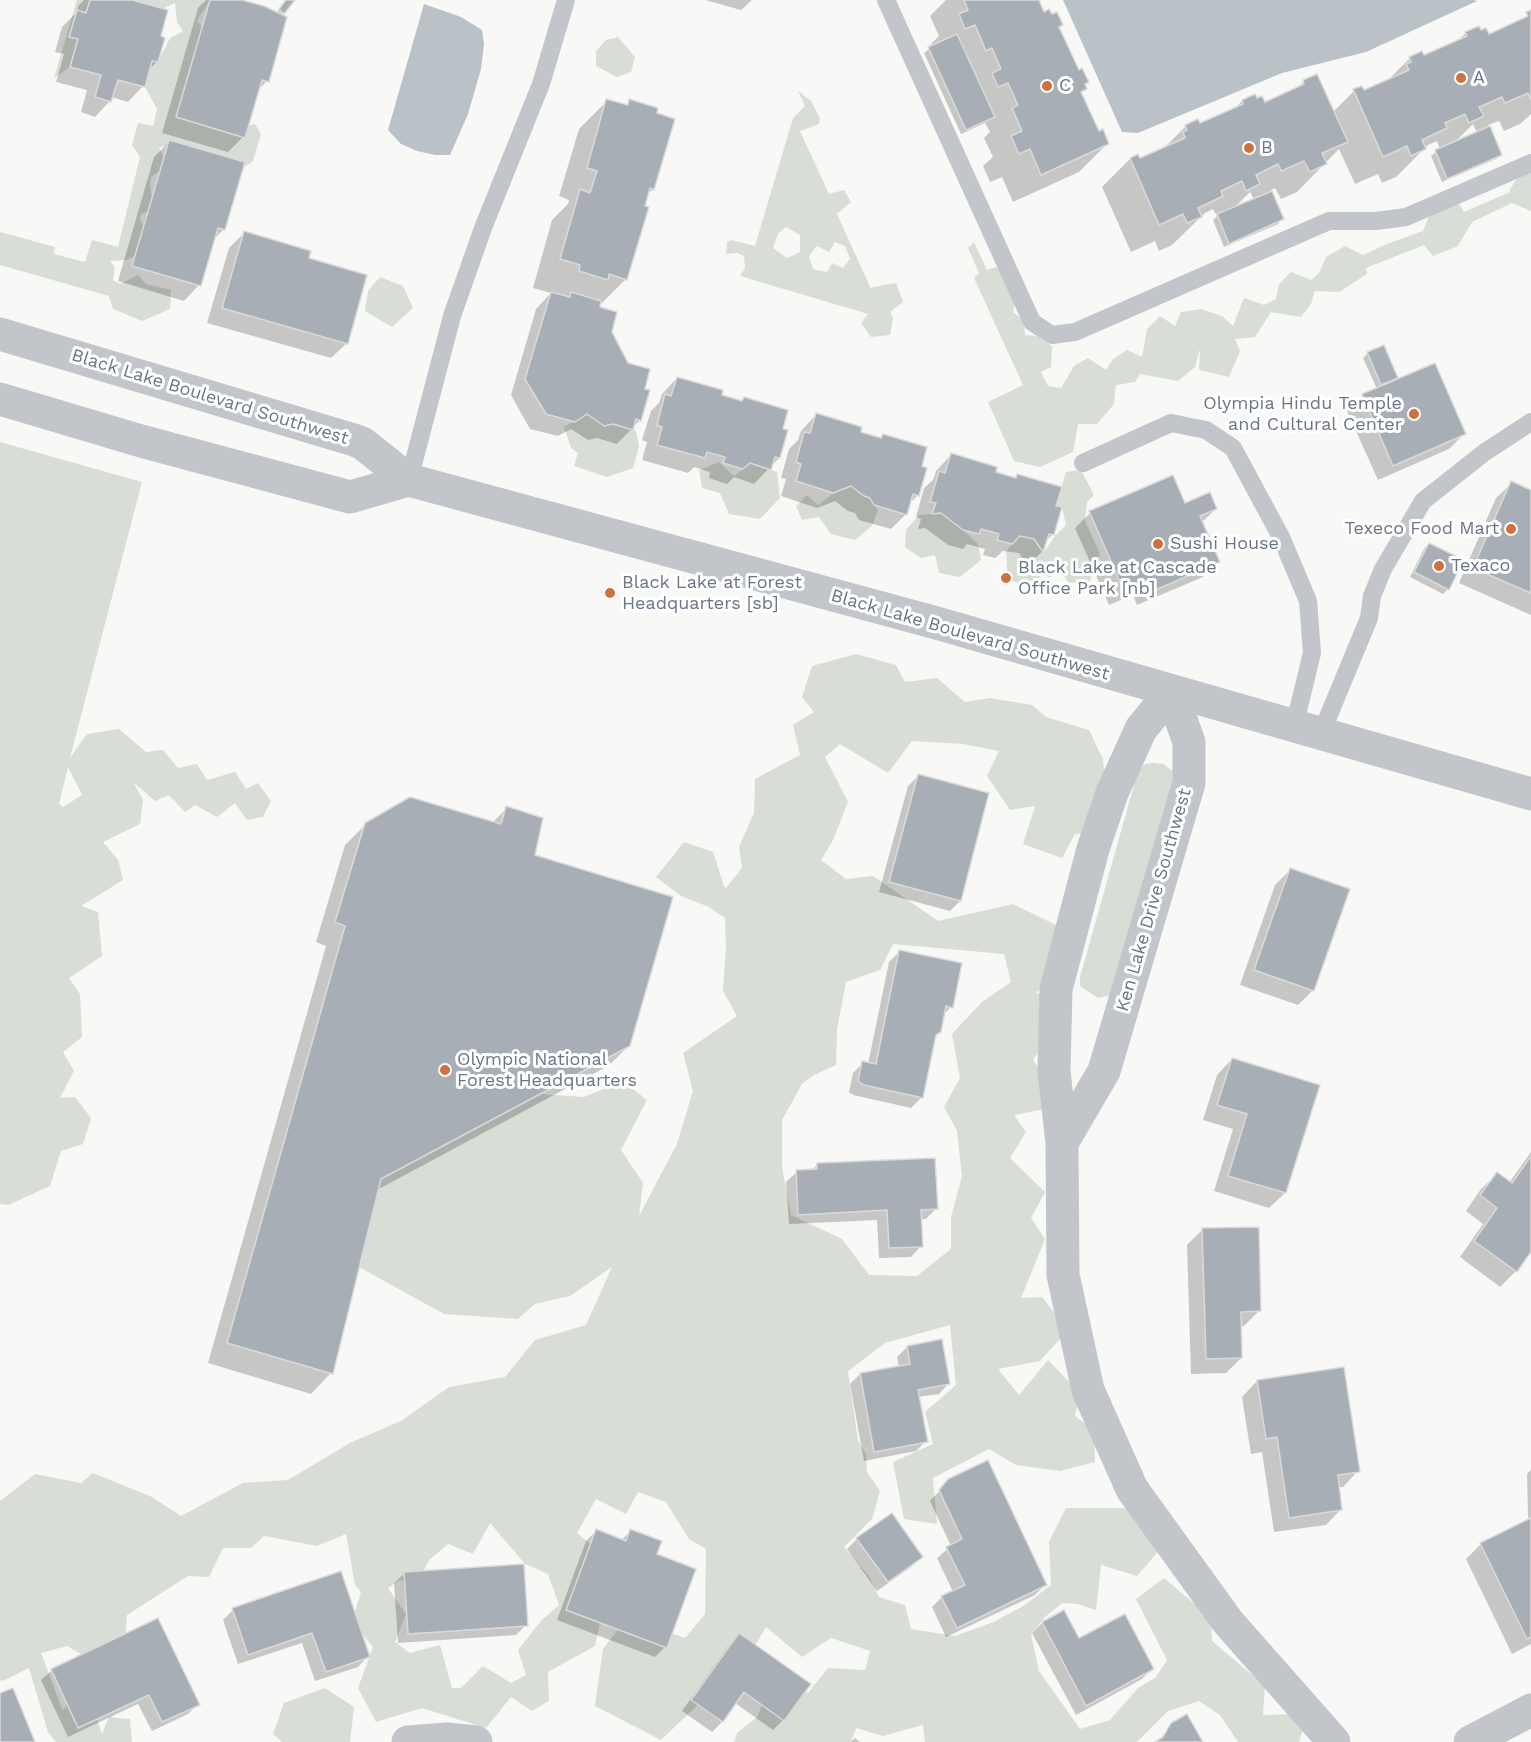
<!DOCTYPE html>
<html>
<head>
<meta charset="utf-8">
<style>
  body { margin:0 }
  canvas { display:block; background:#f8f8f6 }
</style>
</head>
<body>
<canvas width="1531" height="1742"></canvas>
<script>
const c = document.querySelector('canvas').getContext('2d');
c.lineJoin = 'round';
function paint(path, color) {
  c.fillStyle = color;
  c.fill(path, 'evenodd');
}
function toPath(rows) {
  const path = new Path2D();
  for (const r of rows) {
    path.moveTo(r[0], r[1]);
    for (let i = 2; i < r.length; i += 2) path.lineTo(r[i], r[i + 1]);
  }
  return path;
}
function strokePath(path, color, width, dash) {
  c.strokeStyle = color;
  c.lineWidth = width;
  c.lineCap = dash ? 'butt' : 'round';
  c.setLineDash(dash || []);
  c.stroke(path);
}
function write(font, color, halo, rows, align = 'center') {
  c.font = font + ' "Work Sans",sans-serif';
  c.lineWidth = 6;
  c.setLineDash([]);
  c.textBaseline = 'middle';
  c.strokeStyle = halo;
  c.fillStyle = color;
  for (const [text, x, y, turn = 0] of rows) {
    c.save();
    c.translate(x, y);
    c.rotate((+turn || 0) * Math.PI / 180);
    c.textAlign = isNaN(turn) ? turn : align;
    if (halo) c.strokeText(text, 0, 0);
    c.fillText(text, 0, 0);
    c.restore();
  }
}
const green = toPath([
  [77,0,90,0,86,13,76,11,69,36,78,39,70,67,54,78],
  [132,0,210,0,197,21,203,27,176,117,244,138,248,126,255,124,261,134,253,161,243,168,168,145,159,148,164,157,160,171,151,177,150,186,152,196,148,212,141,214,140,219,144,227,136,255,127,260,110,261,115,268,113,280,120,284,138,275,146,284,171,290,170,309,142,321,113,309,109,296,0,265,0,232,55,247,54,254,85,262,92,240,118,247,140,157,132,145,138,123,153,126,157,109,145,87,152,61,158,62,170,38,183,31,177,22,175,3,162,9],
  [618,37,635,57,631,72,617,77,596,66,596,51,606,40],
  [798,91,811,101,820,118,819,124,800,131,829,194,844,190,851,202,837,214,871,289,873,287,896,283,903,302,890,312,893,318,890,335,871,337,861,323,868,314,740,276,745,268,744,256,737,253,726,254,727,242,731,240,755,246,793,118,805,106],
  [786,227,800,235,800,252,787,258,773,248,778,234],
  [835,242,845,246,850,259,843,268,832,263,827,272,813,269,809,256,817,246,829,252],
  [1526,165,1531,165,1531,211,1512,203,1472,222,1458,246,1433,256,1424,245,1366,268,1367,274,1339,292,1315,291,1311,304,1301,317,1271,312,1255,337,1235,339,1240,351,1229,377,1199,370,1200,349,1195,367,1178,381,1140,374,1135,382,1116,385,1114,404,1097,424,1078,424,1073,452,1040,467,1014,461,988,402,1023,385,974,278,979,273,968,248,974,242,987,270,996,267,1018,277,1017,297,1013,312,1023,320,1025,335,1037,336,1052,346,1051,367,1041,372,1048,386,1061,388,1074,366,1088,358,1106,370,1113,359,1127,350,1142,357,1147,329,1160,316,1175,326,1181,312,1201,309,1222,316,1233,326,1244,298,1264,305,1276,299,1279,284,1291,272,1311,280,1319,273,1326,257,1345,246,1363,255,1387,244,1423,231,1432,208,1457,200,1464,212,1510,192,1510,189],
  [380,277,403,286,413,308,392,327,365,311,368,291],
  [587,414,604,426,613,424,636,431,639,446,633,468,607,477,574,466,578,453,571,448,564,427],
  [0,442,142,482,70,758,87,734,119,729,146,752,163,750,178,768,197,764,207,780,235,772,246,789,258,783,271,801,263,817,247,820,235,803,217,817,195,805,185,812,169,795,155,801,133,782,143,800,140,824,103,842,118,860,123,880,81,906,98,912,102,956,69,978,80,994,82,1037,63,1052,74,1071,60,1098,75,1097,91,1118,83,1144,61,1151,50,1186,8,1205,0,1204],
  [68,767,82,795,63,807,59,804],
  [719,462,734,476,750,463,777,472,780,498,760,519,729,514,720,493,702,488,699,470],
  [1081,470,1094,495,1087,502,1085,521,1100,554,1090,581,1069,583,1059,569,1050,577,1042,575,1029,587,1008,579,1006,551,1020,536,1034,539,1044,552,1055,536,1066,525,1062,507,1056,506,1066,472],
  [851,486,864,496,870,498,878,510,872,526,855,540,831,534,819,517,802,520,796,506,807,495,818,505,835,492],
  [941,513,957,524,978,544,981,560,960,577,939,573,935,555,921,558,905,547,906,530,919,515],
  [856,654,896,665,905,682,937,678,965,702,990,698,1032,705,1046,717,1089,730,1103,759,1105,780,1100,832,1075,834,1062,858,1023,844,1035,806,1010,810,987,776,999,751,963,744,912,741,888,773,840,744,825,757,848,802,833,840,821,860,846,879,873,876,938,921,1013,904,1062,928,1071,966,1035,993,1057,996,1062,1029,1033,1059,1044,1079,1045,1109,1014,1115,1026,1132,1010,1158,1045,1192,1031,1218,1045,1239,1021,1298,1042,1297,1068,1330,1040,1361,998,1369,1019,1395,1048,1360,1080,1393,1075,1416,1094,1430,1095,1462,1060,1471,1016,1465,989,1449,933,1478,937,1524,904,1519,893,1462,933,1444,925,1412,956,1385,950,1325,885,1343,848,1371,858,1441,866,1454,867,1472,880,1491,872,1519,844,1547,869,1576,879,1597,905,1605,911,1629,955,1636,994,1622,1025,1605,1051,1585,1049,1542,1066,1508,1125,1508,1162,1547,1137,1576,1101,1565,1096,1610,1078,1604,1062,1603,1045,1617,1031,1634,1039,1671,1080,1729,1110,1720,1138,1688,1155,1678,1167,1660,1136,1599,1164,1578,1211,1618,1212,1641,1265,1686,1263,1715,1307,1714,1299,1742,1238,1742,1220,1715,1199,1701,1168,1711,1137,1742,925,1742,923,1725,883,1736,856,1728,851,1742,734,1742,737,1733,757,1717,770,1685,808,1693,828,1668,865,1670,870,1651,831,1638,802,1657,766,1627,730,1688,705,1698,661,1740,595,1706,603,1649,627,1618,685,1638,705,1614,706,1549,689,1539,666,1502,638,1492,626,1514,596,1499,577,1533,595,1548,604,1605,595,1646,548,1672,549,1701,532,1711,511,1697,486,1728,422,1708,376,1722,358,1688,373,1647,352,1621,361,1592,355,1585,346,1534,317,1546,264,1536,251,1548,223,1548,209,1577,188,1576,127,1615,125,1639,87,1658,67,1646,41,1653,63,1711,68,1702,96,1716,102,1734,109,1717,130,1719,132,1742,56,1742,48,1732,29,1668,3,1681,0,1680,0,1501,35,1474,81,1483,93,1473,152,1497,181,1516,243,1483,288,1480,350,1443,401,1421,449,1387,505,1377,535,1340,586,1325,612,1267,570,1296,535,1304,518,1319,444,1314,359,1267,381,1179,541,1094,584,1097,623,1081,647,1100,621,1150,643,1183,639,1216,677,1144,693,1091,683,1053,737,1016,723,991,726,950,725,918,709,907,681,896,656,877,684,842,713,852,725,889,742,868,739,847,754,813,755,779,800,755,793,725,814,712,802,697,812,666],
  [893,944,1004,954,1011,982,982,1002,952,1034,960,1078,944,1107,957,1131,962,1176,951,1217,951,1249,917,1276,869,1275,842,1239,791,1215,782,1167,782,1120,802,1084,814,1075,836,1065,837,1029,846,982,880,970],
  [490,1523,525,1564,548,1574,559,1605,541,1621,518,1650,526,1675,511,1683,483,1666,461,1688,452,1688,440,1645,410,1653,395,1642,406,1614,388,1588,400,1580,417,1584,429,1560,448,1544,473,1554],
  [1153,763,1163,764,1173,771,1176,778,1112,995,1098,998,1080,986,1080,977,1138,771,1145,764],
  [325,1688,354,1707,350,1742,282,1742,273,1734,284,1703]
]);
const water = toPath([
  [1063,0,1474,0,1477,1,1366,52,1282,73,1138,133,1122,132],
  [424,4,461,17,482,30,484,44,481,69,468,114,450,155,435,155,417,151,401,144,388,130]
]);
const shadow = toPath([
  [84,0,126,0,159,37,157,62,147,71,143,86,128,102,111,97,110,101,95,117,81,112,87,90,56,82,64,54,55,52,62,27,77,12,78,6],
  [206,0,237,0,276,14,287,0,293,0,280,16,267,81,257,91,243,137,228,152,162,133,198,8],
  [705,0,752,0,741,10],
  [946,0,1037,0,1043,14,1062,25,1058,29,1078,72,1087,82,1084,85,1085,89,1080,94,1098,133,1108,143,1079,172,1013,202,1002,177,990,182,983,166,993,157,984,138,990,132,985,123,961,134,924,53,932,47,931,44,939,36,930,16],
  [1531,12,1531,114,1520,124,1504,131,1499,121,1488,125,1501,155,1496,159,1442,182,1431,156,1440,149,1437,141,1428,145,1396,177,1382,183,1378,174,1355,184,1339,149,1297,192,1281,199,1275,188,1270,191,1282,219,1278,224,1224,247,1213,220,1217,216,1213,209,1205,213,1172,245,1159,251,1155,241,1131,252,1102,187,1130,159,1139,160,1162,150,1186,126,1199,125,1233,110,1242,101,1257,100,1264,104,1295,90,1304,81,1333,112,1354,91,1363,92,1387,81,1410,58,1423,57,1456,42,1466,33,1488,36,1519,22],
  [1473,124,1477,133,1455,142],
  [1250,192,1254,200,1233,209],
  [607,101,625,106,630,101,653,189,647,195,626,279,599,306,610,332,643,390,640,420,617,444,597,438,588,440,571,429,558,436,530,429,511,395,536,309,551,293,533,288,552,220,568,204,569,200,559,196,579,129],
  [169,142,224,229,212,241,199,285,184,301,118,281,154,157],
  [244,233,308,259,347,343,331,358,207,323,229,248],
  [1368,353,1396,378,1391,383,1464,434,1449,449,1378,480,1347,411,1363,395,1377,389,1363,358],
  [677,378,720,396,741,402,744,399,781,430,779,458,754,484,734,477,727,484,709,478,710,472,694,467,688,473,642,460,647,442,642,440,651,411,659,403,662,394],
  [816,415,859,433,920,467,918,495,909,504,906,514,891,529,859,520,855,513,848,511,835,501,817,508,781,496,786,479,781,478,789,449,798,440,801,431],
  [951,455,994,473,1014,479,1018,475,1055,507,1053,534,1044,543,1042,552,1027,566,1019,553,1003,551,995,558,983,555,985,549,967,544,963,549,948,545,925,528,918,529,921,519,916,517,924,488,933,480,936,471],
  [1512,483,1531,492,1531,615,1459,583,1496,498],
  [1184,505,1216,509,1201,523,1218,561,1203,577,1137,605,1133,595,1109,605,1075,528,1090,513],
  [1429,544,1448,589,1443,594,1410,577,1424,549],
  [918,776,987,794,960,901,950,911,879,892,908,786],
  [507,808,629,1046,608,1066,377,1190,331,1373,311,1394,208,1363,326,946,316,942,345,845,366,824,492,823],
  [1290,870,1313,990,1298,1005,1240,985,1275,885],
  [899,952,951,1007,942,1016,935,1036,922,1097,911,1108,853,1095,849,1092,853,1073,863,1063,868,1064,889,962],
  [1232,1059,1318,1086,1285,1193,1269,1208,1214,1191,1233,1129,1203,1120,1217,1075],
  [1531,1152,1531,1250,1516,1271,1500,1287,1460,1257,1483,1224,1466,1211,1481,1189,1497,1174,1509,1183],
  [817,1165,936,1209,926,1219,920,1219,921,1246,911,1257,879,1258,877,1220,789,1224,786,1182,797,1172,811,1171],
  [1203,1229,1259,1311,1244,1326,1240,1326,1241,1358,1226,1373,1191,1374,1187,1245],
  [907,1347,949,1383,939,1394,918,1397,926,1441,916,1451,864,1461,850,1384,860,1374,899,1367,897,1357],
  [1257,1381,1358,1471,1343,1487,1338,1487,1341,1509,1326,1525,1274,1532,1262,1452,1251,1454,1242,1397],
  [1531,1470,1531,1644,1512,1654,1466,1559,1481,1544,1530,1521,1528,1516,1527,1474],
  [949,1481,1045,1585,1035,1595,946,1637,932,1607,942,1597,953,1592,937,1558,951,1546,930,1501],
  [596,1531,621,1540,631,1531,656,1555,665,1647,655,1657,557,1620,586,1541],
  [857,1539,921,1557,911,1567,877,1591,847,1549],
  [340,1573,368,1656,358,1667,315,1681,302,1643,238,1664,223,1620,233,1610],
  [405,1573,526,1625,516,1635,398,1643,394,1583],
  [1064,1612,1079,1640,1152,1669,1142,1679,1076,1715,1032,1633,1042,1623],
  [158,1620,198,1704,188,1714,152,1731,138,1704,68,1737,41,1680,52,1670],
  [739,1635,783,1720,773,1730,735,1703,722,1722,712,1732,682,1711,729,1645],
  [1172,1725,1201,1742,1157,1742],
  [855,1738,860,1742,851,1742]
]);
const building = toPath([
  [90,0,132,0,168,10,161,36,165,38,158,62,152,61,145,87,118,80,111,102,95,97,101,75,70,67,78,39,69,37,77,10,86,13,90,0],
  [210,0,242,0,264,6,287,17,269,82,262,80,245,138,176,117,210,0],
  [286,0,295,0,284,14,279,9,286,0],
  [964,0,1039,0,1044,12,1049,9,1052,14,1057,12,1063,25,1059,27,1079,70,1082,68,1089,82,1085,84,1087,89,1081,92,1099,131,1103,129,1109,144,1041,175,1030,149,1019,154,1011,136,1022,131,1012,108,1018,105,1008,83,998,87,992,73,1001,69,992,48,986,51,975,25,965,29,959,14,968,10,964,0],
  [1531,10,1531,100,1528,93,1505,103,1502,97,1479,107,1484,116,1469,123,1465,114,1445,123,1447,128,1422,140,1426,149,1411,156,1407,146,1383,157,1353,89,1362,86,1364,90,1409,70,1406,64,1411,62,1409,57,1422,51,1424,55,1467,36,1465,32,1479,26,1481,30,1486,28,1489,34,1528,16,1526,12,1531,10],
  [957,34,995,117,966,130,928,47,957,34],
  [1317,74,1348,142,1322,153,1327,164,1310,172,1304,161,1281,171,1278,164,1256,175,1260,184,1246,191,1242,181,1221,191,1223,196,1198,208,1202,217,1187,223,1183,214,1159,225,1130,158,1138,154,1140,158,1185,138,1183,132,1187,130,1185,125,1198,119,1200,123,1243,104,1242,100,1255,94,1257,98,1262,96,1265,102,1304,84,1303,80,1317,74],
  [606,99,628,105,629,99,658,108,657,113,675,119,654,190,650,188,645,206,649,207,627,280,609,274,608,280,579,271,580,265,560,259,580,189,590,193,597,171,587,168,606,99],
  [1490,126,1502,155,1447,179,1435,150,1490,126],
  [169,140,245,162,225,230,218,228,201,286,132,266,169,140],
  [1272,191,1284,219,1229,244,1217,214,1272,191],
  [244,231,311,251,309,258,367,275,348,344,222,308,244,231],
  [551,292,570,297,571,292,601,301,600,307,617,312,612,332,628,363,650,369,645,389,650,390,641,421,636,419,633,430,613,424,604,426,587,414,575,422,546,414,525,379,551,292],
  [1384,345,1398,378,1381,385,1367,352,1384,345],
  [1435,363,1466,434,1393,466,1362,394,1435,363],
  [677,377,723,390,722,395,742,401,744,397,788,410,783,429,788,430,780,458,775,457,771,470,750,463,743,469,723,463,725,457,707,452,705,458,657,445,662,427,657,425,665,394,671,396,677,377],
  [816,413,862,427,861,432,881,438,883,434,927,447,922,466,927,468,919,496,913,494,907,515,874,505,870,498,864,496,851,486,833,493,796,481,801,464,796,462,804,432,810,433,816,413],
  [951,453,997,467,996,472,1016,478,1017,474,1062,487,1056,506,1062,507,1054,535,1049,534,1043,552,1034,539,1020,536,1012,544,997,540,999,534,981,529,979,534,963,530,941,513,932,514,936,503,930,502,939,471,945,473,951,453],
  [1173,475,1185,503,1210,492,1217,509,1200,516,1220,562,1153,591,1148,580,1124,591,1089,511,1173,475],
  [1511,481,1531,490,1531,593,1473,568,1511,481],
  [1429,543,1464,560,1449,590,1414,572,1429,543],
  [918,774,989,793,961,901,889,882,918,774],
  [410,797,501,824,506,806,543,818,535,855,673,897,630,1046,381,1179,333,1374,227,1343,345,926,335,922,365,823,410,797],
  [1290,868,1350,889,1314,991,1254,970,1290,868],
  [899,950,962,963,953,1008,946,1006,941,1032,936,1035,923,1098,864,1085,858,1081,862,1061,876,1064,899,950],
  [1232,1058,1320,1085,1286,1193,1228,1176,1247,1114,1217,1105,1232,1058],
  [1531,1156,1531,1252,1517,1272,1474,1241,1497,1208,1480,1195,1497,1172,1512,1183,1531,1156],
  [935,1158,938,1209,921,1210,923,1247,889,1248,887,1210,798,1215,796,1170,817,1169,817,1163,935,1158],
  [1259,1227,1261,1311,1241,1312,1242,1358,1206,1359,1202,1228,1259,1227],
  [942,1339,950,1384,918,1390,928,1442,874,1452,860,1373,910,1364,907,1346,942,1339],
  [1344,1367,1360,1472,1338,1475,1342,1510,1289,1518,1277,1437,1266,1439,1257,1380,1344,1367],
  [988,1460,1047,1585,957,1628,941,1596,965,1585,946,1547,962,1539,939,1490,948,1479,988,1460],
  [892,1513,923,1557,888,1582,856,1538,892,1513],
  [1531,1518,1531,1637,1527,1639,1480,1543,1531,1518],
  [596,1529,626,1541,630,1529,662,1541,657,1554,696,1569,667,1648,566,1610,596,1529],
  [524,1564,528,1626,408,1634,404,1572,524,1564],
  [341,1571,370,1657,326,1672,312,1633,248,1655,232,1608,341,1571],
  [1064,1610,1079,1638,1125,1614,1154,1669,1086,1706,1042,1622,1064,1610],
  [158,1618,200,1705,162,1722,149,1695,78,1728,51,1669,158,1618],
  [739,1633,811,1684,784,1721,744,1692,723,1722,691,1700,739,1633],
  [13,1688,35,1742,0,1742,0,1693,13,1688],
  [1187,1714,1203,1742,1155,1742,1163,1737,1171,1723,1187,1714]
]);
const service = toPath([
  [886,0,1032,322,1052,335,1075,332,1329,221,1376,221,1406,217,1531,163],
  [1083,463,1171,423,1206,430,1233,448,1281,537,1308,601,1312,653,1294,727],
  [409,480,452,316,483,228,541,84,566,0],
  [1321,734,1369,618,1372,596,1383,569,1423,501,1485,452,1531,422]
]);
const minor = toPath([
  [1171,692,1141,729,1112,793,1093,849,1056,989,1054,1071,1062,1143,1063,1275,1088,1390,1132,1489,1228,1622,1334,1742],
  [1062,1143,1104,1071,1189,783,1189,742,1171,692],
  [408,1742,447,1739,476,1742],
  [1470,1742,1531,1710]
]);
const tertiary = toPath([
  [0,334,354,440,362,443,409,480,933,622,1531,794],
  [0,399,141,441,350,497,409,480]
]);
const markers = [
  [1461,78,6,"#cf713f"],
  [1047,86,6,"#cf713f"],
  [1249,148,6,"#cf713f"],
  [1414,414,6,"#cf713f"],
  [1511,529,6,"#cf713f"],
  [1158,544,6,"#cf713f"],
  [1439,566,6,"#cf713f"],
  [1006,578,6,"#cf713f"],
  [610,593,6,"#cf713f"],
  [445,1070,6,"#cf713f"]
];
const poiNames = [
  ["A",1473,78],
  ["C",1059,86],
  ["B",1261,148],
  ["Olympia Hindu Temple",1402,404,"right"],
  ["and Cultural Center",1402,425,"right"],
  ["Texeco Food Mart",1499,529,"right"],
  ["Sushi House",1170,544],
  ["Texaco",1451,566],
  ["Black Lake at Cascade",1018,568],
  ["Office Park [nb]",1018,589],
  ["Black Lake at Forest",622,583],
  ["Headquarters [sb]",622,604],
  ["Olympic National",457,1060],
  ["Forest Headquarters",457,1081]
];
const streetNames = [
  ["Black Lake Boulevard Southwest",210,397,17],
  ["Black Lake Boulevard Southwest",970,635,16],
  ["Ken Lake Drive Southwest",1154,900,-74]
];
paint(green, '#d8ddd6');
paint(water, '#bac2c8');
paint(shadow, '#0003');
paint(building, '#a8aeb5');
strokePath(building, '#dadad9', 1.5);
strokePath(service, '#c2c5c9', 18);
strokePath(minor, '#c2c5c9', 33);
strokePath(tertiary, '#c2c5c9', 33);
for (const [x, y, r, color] of markers) {
  const dot = new Path2D();
  dot.arc(x, y, r, 0, 2 * Math.PI);
  c.fillStyle = color;
  c.fill(dot);
  strokePath(dot, '#fff', 2);
}
write('18px', '#6b7684', '#fff', poiNames, 'left');
write('18px', '#6b7684', '#fff', streetNames);
</script>
</body>
</html>
